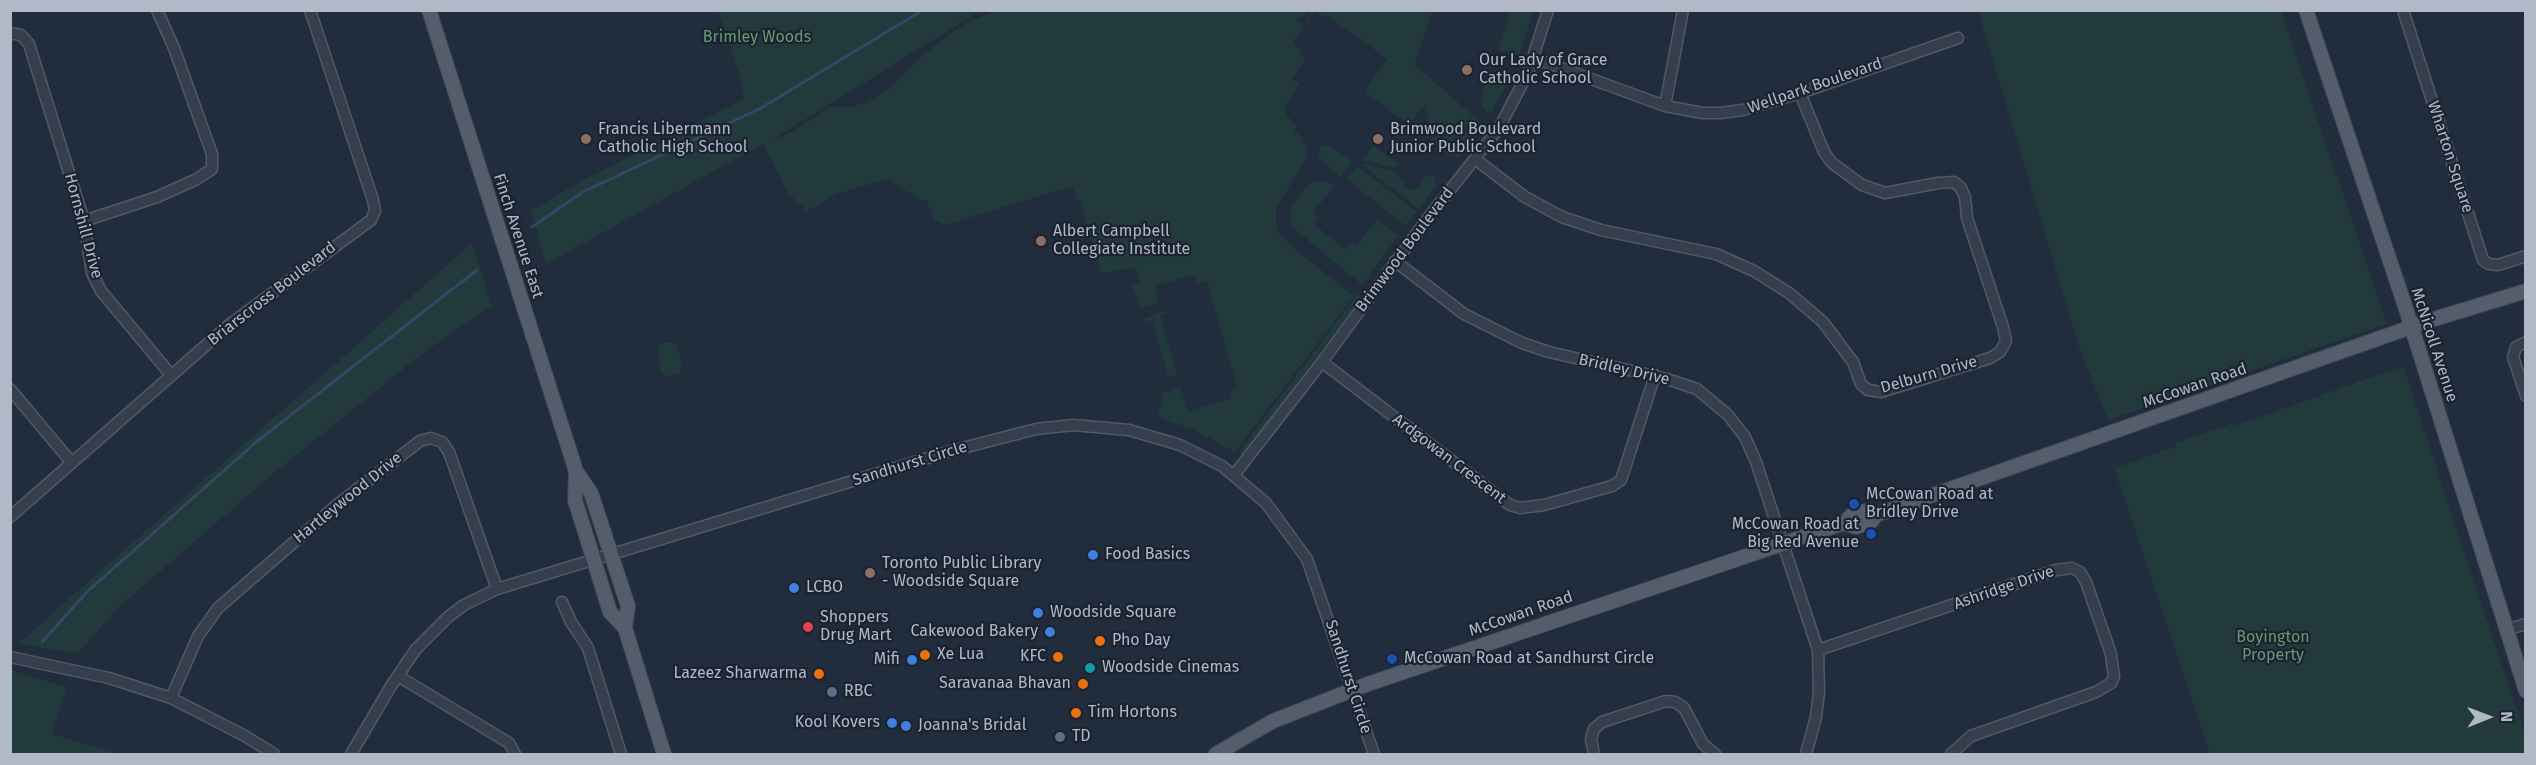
<!DOCTYPE html>
<html>
<head>
<meta charset="utf-8">
<style>
  body { margin:0 }
  #map { position:relative; width:2536px; height:765px; overflow:hidden; background:#212c3c; font-family:"Fira Sans",sans-serif }
  canvas { display:block }
  .frame { position:absolute; inset:0; border:12px solid #b1b9c8; pointer-events:none }
  .north { position:absolute; left:2458px; top:687px; width:60px; height:60px; -webkit-text-stroke:4px #1b2331; paint-order:stroke; rotate:89deg; font-size:16px; font-weight:700; line-height:24px; text-align:center; color:#b1b9c8 }
  .north::after { content:''; display:block; margin:auto; width:21px; height:27px; background:#b1b9c8; clip-path:polygon(50% 0,100% 100%,50% 72%,0 100%) }
</style>
</head>
<body>
<div id="map">
<canvas width="2536" height="765"></canvas>
<div class="frame"></div>
<div class="north">N</div>
</div>
<script>
const c = document.querySelector('canvas').getContext('2d');
c.lineJoin = 'round';
function paint(path, color) {
  c.fillStyle = color;
  c.fill(path, 'evenodd');
}
function toPath(rows) {
  const path = new Path2D();
  for (const r of rows) {
    path.moveTo(r[0], r[1]);
    for (let i = 2; i < r.length; i += 2) path.lineTo(r[i], r[i + 1]);
  }
  return path;
}
function strokePath(path, color, width, dash) {
  c.strokeStyle = color;
  c.lineWidth = width;
  c.lineCap = dash ? 'butt' : 'round';
  c.setLineDash(dash || []);
  c.stroke(path);
}
function write(font, color, halo, rows, align = 'center') {
  c.font = font + ' "Fira Sans",sans-serif';
  c.lineWidth = 4.5;
  c.setLineDash([]);
  c.textBaseline = 'middle';
  c.strokeStyle = halo;
  c.fillStyle = color;
  for (const [text, x, y, turn = 0] of rows) {
    c.save();
    c.translate(x, y);
    c.rotate((+turn || 0) * Math.PI / 180);
    c.textAlign = isNaN(turn) ? turn : align;
    if (halo) c.strokeText(text, 0, 0);
    c.fillText(text, 0, 0);
    c.restore();
  }
}
const green = toPath([
  [718,11,980,11,770,141,795,130,829,107,850,107,865,103,888,90,916,62,952,32,967,22,996,11,1308,11,1300,19,1298,17,1296,19,1304,27,1293,43,1301,49,1299,53,1306,59,1292,78,1299,83,1285,108,1286,114,1297,127,1293,131,1302,137,1303,144,1307,143,1306,159,1276,208,1276,222,1278,231,1290,245,1354,296,1235,452,1192,429,1158,417,1163,391,1172,393,1172,390,1181,387,1188,411,1231,398,1229,391,1237,388,1207,281,1197,283,1195,275,1154,286,1158,302,1140,308,1133,286,1140,282,1135,267,1102,274,1080,201,1077,201,1073,186,942,226,940,222,935,222,927,201,920,200,888,179,836,194,807,211,788,193,763,144,546,264,531,211,585,179,744,99,741,80],
  [1312,11,1432,11,1415,65,1483,124,1479,130,1433,130,1430,128,1425,104,1409,125,1364,92,1387,59,1327,15,1325,18,1315,11,1306,23,1314,31,1305,23],
  [1510,11,1533,11,1519,56,1498,50],
  [1978,11,2281,11,2387,324,2108,420,2079,347],
  [1495,70,1505,70,1512,74,1490,114,1483,108,1481,99,1487,78],
  [1476,133,1458,158,1440,150,1431,140,1434,134],
  [1326,144,1352,162,1340,177,1317,156,1320,147],
  [1374,145,1399,164,1395,169,1362,160],
  [1364,164,1394,171,1408,190,1419,187,1425,176,1434,176,1437,185,1419,209,1362,165],
  [1357,166,1417,212,1406,226,1347,179],
  [1315,181,1328,181,1334,186,1313,213,1318,218,1314,224,1345,249,1350,243,1357,246,1377,219,1398,236,1362,285,1291,226,1291,207,1304,189],
  [472,243,492,306,423,353,280,468,120,606,77,654,18,644],
  [1359,292,1361,299,1243,454,1238,453],
  [1167,310,1169,313,1160,316,1177,374,1174,377,1168,376,1152,320,1144,322,1143,319],
  [667,342,676,344,682,360,681,372,667,377,661,373,658,345],
  [2403,366,2525,734,2525,754,2210,754,2114,468,2176,446,2175,443,2233,423,2234,426],
  [11,670,67,687,52,734,118,754,11,754]
]);
const stream = toPath([
  [532,227,583,192,761,108,923,10],
  [42,642,88,591,255,443,477,270]
]);
const minor = toPath([
  [2403,10,2483,260,2489,264,2498,265,2526,256],
  [10,33,21,35,29,44,84,221,92,273,101,291,171,375],
  [1534,58,1665,106,1703,113,1720,113,1743,110,1800,93,1958,38],
  [1665,106,1683,10],
  [1475,159,1525,197,1562,217,1601,230,1716,254,1754,271,1789,293,1823,322,1853,362,1861,384,1868,390,1881,392,1990,358,2000,352,2006,341,2003,327,1967,218,1965,197,1961,188,1954,182,1938,183,1885,193,1862,185,1832,163,1824,152,1800,93],
  [84,221,157,197,197,179,212,169,212,154,174,48,157,10],
  [1395,261,1464,314,1522,343,1549,352,1667,379,1697,389,1728,415,1745,437,1756,462,1818,650,1819,692,1816,717,1806,754],
  [2526,342,2516,347,2513,357,2526,396],
  [1322,362,1510,505,1520,508,1544,505,1612,486,1621,480,1655,375],
  [10,389,72,463],
  [1234,475,1322,362,1428,218,1499,128,1528,73,1548,10],
  [10,517,229,325,371,220,375,211,373,200,310,10],
  [562,602,571,622,588,648,621,754],
  [2506,630,2526,624],
  [1818,650,2056,570,2072,568,2080,572,2086,582,2111,654,2114,677,2111,683,2096,692,1971,736,1951,754],
  [10,657,109,678,171,698,245,736,274,754],
  [398,676,509,743,515,754],
  [171,698,198,636,218,608,338,504,420,441,431,438,442,442,449,452,497,589],
  [351,754,391,686,416,649,448,617,464,605,497,589,951,451,1036,429,1073,425,1129,430,1180,445,1222,466,1266,503,1307,559,1374,754],
  [1594,754,1591,739,1594,729,1602,722,1666,701,1675,702,1684,708,1703,744,1715,754]
]);
const major = toPath([
  [429,10,576,471,591,493,628,606,625,628,664,754],
  [2306,10,2405,306,2526,691],
  [576,471,575,500,610,612,625,628],
  [1844,523,1856,527,1871,522,1876,515],
  [1216,754,1273,721,1368,684,1844,523,1853,514,1866,511,1876,515,2431,320,2526,291]
]);
const markers = [
  [1467,70,6,"#8d6e63"],
  [586,139,6,"#8d6e63"],
  [1378,139,6,"#8d6e63"],
  [1041,241,6,"#8d6e63"],
  [1854,504,6,"#1a4fb4"],
  [1871,534,6,"#1a4fb4"],
  [1093,555,6,"#3f7fe0"],
  [870,573,6,"#8d6e63"],
  [794,588,6,"#3f7fe0"],
  [1038,613,6,"#3f7fe0"],
  [808,627,6,"#e0444e"],
  [1050,632,6,"#3f7fe0"],
  [1100,641,6,"#e8710a"],
  [925,655,6,"#e8710a"],
  [1058,657,6,"#e8710a"],
  [1392,659,6,"#1a4fb4"],
  [912,660,6,"#3f7fe0"],
  [1090,668,6,"#0f9aa8"],
  [819,674,6,"#e8710a"],
  [1083,684,6,"#e8710a"],
  [832,692,6,"#5c6f8a"],
  [1076,713,6,"#e8710a"],
  [892,723,6,"#3f7fe0"],
  [906,726,6,"#3f7fe0"],
  [1060,737,6,"#5c6f8a"]
];
const parkNames = [
  ["Brimley Woods",757,38],
  ["Boyington",2273,638],
  ["Property",2273,656]
];
const poiNames = [
  ["Our Lady of Grace",1479,61],
  ["Catholic School",1479,79],
  ["Francis Libermann",598,130],
  ["Catholic High School",598,148],
  ["Brimwood Boulevard",1390,130],
  ["Junior Public School",1390,148],
  ["Albert Campbell",1053,232],
  ["Collegiate Institute",1053,250],
  ["McCowan Road at",1866,495],
  ["Bridley Drive",1866,513],
  ["McCowan Road at",1859,525,"right"],
  ["Big Red Avenue",1859,543,"right"],
  ["Food Basics",1105,555],
  ["Toronto Public Library",882,564],
  ["- Woodside Square",882,582],
  ["LCBO",806,588],
  ["Woodside Square",1050,613],
  ["Shoppers",820,618],
  ["Drug Mart",820,636],
  ["Cakewood Bakery",1038,632,"right"],
  ["Pho Day",1112,641],
  ["Xe Lua",937,655],
  ["KFC",1046,657,"right"],
  ["McCowan Road at Sandhurst Circle",1404,659],
  ["Mifi",900,660,"right"],
  ["Woodside Cinemas",1102,668],
  ["Lazeez Sharwarma",807,674,"right"],
  ["Saravanaa Bhavan",1071,684,"right"],
  ["RBC",844,692],
  ["Tim Hortons",1088,713],
  ["Kool Kovers",880,723,"right"],
  ["Joanna's Bridal",918,726],
  ["TD",1072,737]
];
const streetNames = [
  ["Wellpark Boulevard",1815,86,-19],
  ["Wharton Square",2450,157,72],
  ["Hornshill Drive",83,226,75],
  ["Finch Avenue East",518,236,72],
  ["Brimwood Boulevard",1405,250,-53],
  ["Briarscross Boulevard",272,294,-38],
  ["McNicoll Avenue",2434,345,72],
  ["Bridley Drive",1624,370,13],
  ["Delburn Drive",1929,375,-16],
  ["McCowan Road",2195,386,-19],
  ["Ardgowan Crescent",1449,459,37],
  ["Sandhurst Circle",910,464,-17],
  ["Hartleywood Drive",348,498,-39],
  ["Ashridge Drive",2004,588,-19],
  ["McCowan Road",1521,614,-19],
  ["Sandhurst Circle",1348,677,72]
];
paint(green, '#233a3d');
strokePath(stream, '#344764', 3);
strokePath(minor, '#515967', 13);
strokePath(major, '#3f4755', 16);
strokePath(minor, '#353e4c', 10);
strokePath(major, '#535d6c', 14);
for (const [x, y, r, color] of markers) {
  const dot = new Path2D();
  dot.arc(x, y, r, 0, 2 * Math.PI);
  c.fillStyle = color;
  c.fill(dot);
  strokePath(dot, '#1b2331', 2);
}
write('16px', '#669a73', '#1b2331', parkNames);
write('16px', '#b1b9c8', '#1b2331', poiNames, 'left');
write('16px', '#b1b9c8', '#1b2331', streetNames);
</script>
</body>
</html>
